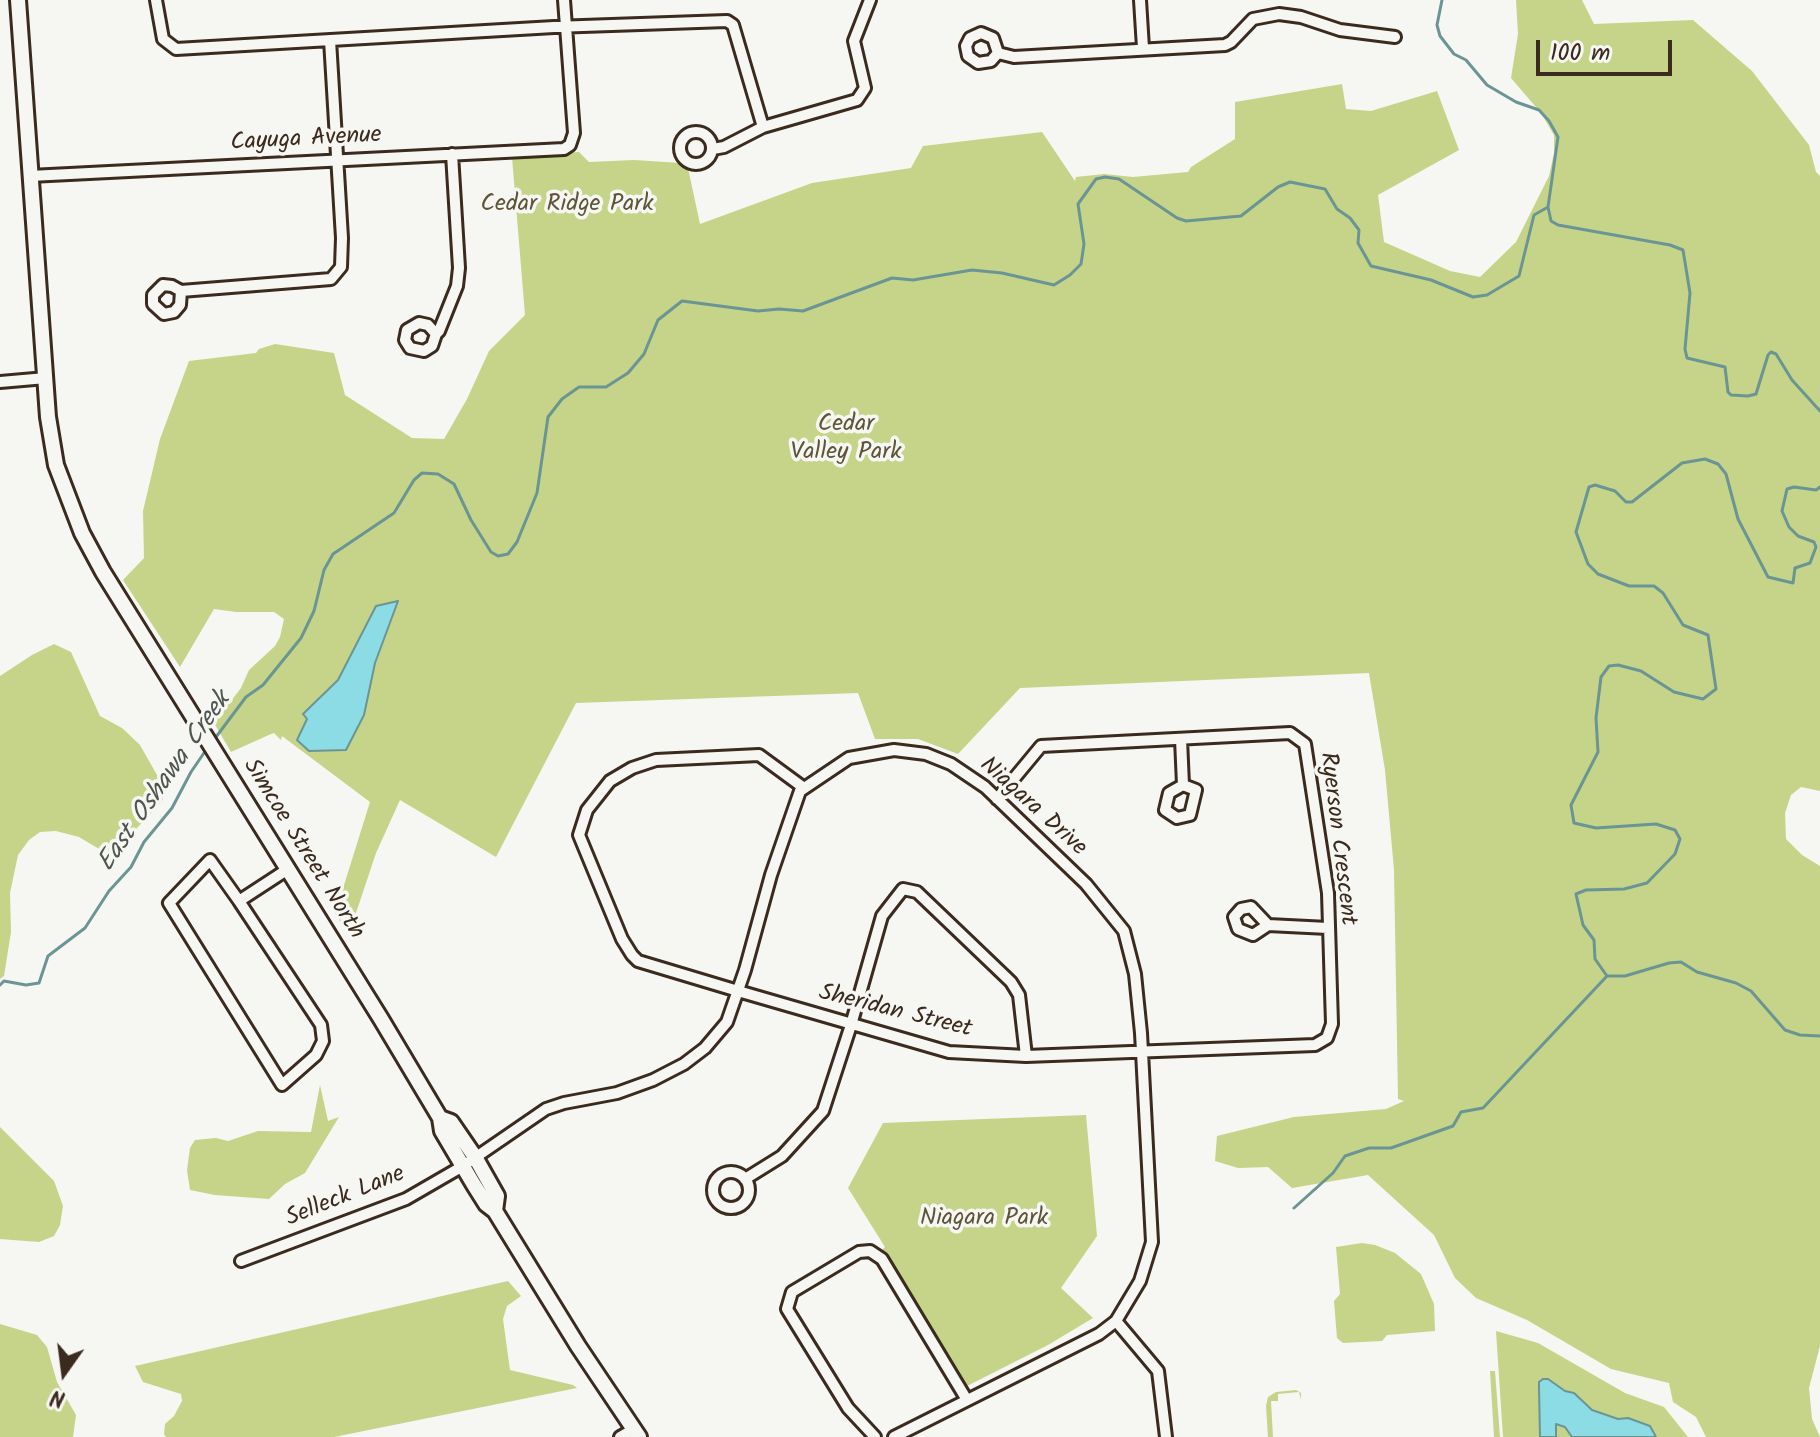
<!DOCTYPE html>
<html>
<head>
<meta charset="utf-8">
<style>
  body { margin:0 }
  #map { position:relative; width:1820px; height:1437px; overflow:hidden; background:#f6f6f2; font-family:Kalam,sans-serif }
  canvas { display:block }
  .north { position:absolute; left:24px; top:1333px; width:80px; height:80px; -webkit-text-stroke:6px #f6f6f2; paint-order:stroke; rotate:194deg; font-size:22px; font-weight:700; line-height:32px; text-align:center; color:#3b2a1e }
  .north::after { content:''; display:block; margin:auto; width:28px; height:36px; background:#3b2a1e; clip-path:polygon(50% 0,100% 100%,50% 72%,0 100%) }
  .scale { position:absolute; left:1536px; top:40px; width:136px; height:36px; box-sizing:border-box; border:4px solid #3b2a1e; border-top:0; padding-left:10px; font-size:24px; line-height:28px; white-space:nowrap; color:#3b2a1e; -webkit-text-stroke:6px #f6f6f2; paint-order:stroke }
</style>
</head>
<body>
<div id="map">
<canvas width="1820" height="1437"></canvas>
<div class="north">N</div>
<div class="scale">100 m</div>
</div>
<script>
const c = document.querySelector('canvas').getContext('2d');
c.lineJoin = 'round';
function paint(path, color) {
  c.fillStyle = color;
  c.fill(path, 'evenodd');
}
function toPath(rows) {
  const path = new Path2D();
  for (const r of rows) {
    if (r.length === 3) {
      path.moveTo(r[0] + r[2], r[1]);
      path.arc(r[0], r[1], r[2], 0, 2 * Math.PI);
      continue;
    }
    path.moveTo(r[0], r[1]);
    for (let i = 2; i < r.length; i += 2) path.lineTo(r[i], r[i + 1]);
  }
  return path;
}
function strokePath(path, color, width, dash) {
  c.strokeStyle = color;
  c.lineWidth = width;
  c.lineCap = dash ? 'butt' : 'round';
  c.setLineDash(dash || []);
  c.stroke(path);
}
function write(font, color, halo, rows, align = 'center') {
  c.font = font + ' Kalam,sans-serif';
  c.lineWidth = 7;
  c.setLineDash([]);
  c.textBaseline = 'middle';
  c.strokeStyle = halo;
  c.fillStyle = color;
  for (const [text, x, y, turn = 0] of rows) {
    c.save();
    c.translate(x, y);
    c.rotate((+turn || 0) * Math.PI / 180);
    c.textAlign = isNaN(turn) ? turn : align;
    if (halo) c.strokeText(text, 0, 0);
    c.fillText(text, 0, 0);
    c.restore();
  }
}
const green = toPath([
  [1516,0,1582,0,1594,24,1693,20,1752,71,1809,145,1816,172,1820,176,1820,791,1801,787,1791,795,1785,813,1786,839,1802,855,1820,866,1820,1346,1809,1388,1812,1419,1820,1437,1706,1437,1696,1417,1673,1402,1669,1383,1611,1369,1527,1320,1476,1298,1455,1278,1434,1235,1368,1175,1292,1188,1268,1167,1238,1168,1215,1161,1217,1136,1294,1117,1386,1109,1404,1101,1398,1099,1394,870,1385,770,1369,673,1020,688,958,754,918,739,875,739,858,693,576,703,496,857,400,800,376,853,349,934,335,914,370,802,282,736,281,740,274,733,271,734,231,752,214,723,241,688,249,670,275,646,280,637,284,619,274,612,236,612,214,609,180,667,123,580,144,558,143,511,160,439,189,361,256,353,259,349,275,344,334,353,345,395,412,438,444,439,467,399,489,351,525,315,512,157,579,152,589,162,634,160,681,163,688,168,700,224,812,183,911,168,923,146,1042,132,1075,181,1076,177,1104,174,1133,177,1188,172,1191,167,1235,139,1235,102,1342,84,1346,109,1371,111,1437,91,1459,150,1378,195,1384,242,1450,271,1480,277,1516,242,1549,176,1554,153,1554,135,1541,113,1511,78,1518,34],
  [54,644,71,652,100,716,122,728,140,745,157,775,163,800,111,856,79,837,56,831,40,832,29,840,18,855,10,893,11,932,4,976,0,979,0,676,32,655],
  [320,1085,328,1121,339,1117,305,1173,285,1184,269,1199,215,1195,190,1190,187,1170,190,1148,195,1140,216,1138,228,1141,258,1131,311,1132],
  [1086,1115,1097,1236,1061,1288,1093,1318,1048,1345,967,1386,882,1250,885,1247,848,1188,883,1123],
  [0,1127,54,1181,63,1206,60,1225,54,1236,39,1242,0,1239],
  [1362,1243,1375,1245,1395,1253,1421,1274,1434,1304,1435,1331,1387,1335,1382,1341,1343,1343,1337,1338,1334,1301,1340,1294,1336,1247],
  [508,1281,521,1296,507,1306,503,1319,510,1370,573,1385,577,1388,334,1437,166,1437,164,1434,165,1424,174,1416,182,1401,181,1394,143,1382,135,1366],
  [0,1324,37,1335,47,1347,57,1382,76,1415,73,1437,0,1437],
  [1496,1331,1538,1343,1625,1393,1664,1407,1688,1437,1503,1437],
  [1490,1371,1495,1371,1500,1437,1494,1437],
  [1296,1390,1301,1393,1301,1400,1299,1392,1278,1394,1278,1401,1271,1401,1273,1437,1268,1437,1266,1406,1268,1397,1276,1392]
]);
const water = toPath([
  [398,601,375,663,364,715,346,750,309,751,297,740,307,719,303,714,338,680,376,606,398,601],
  [1543,1379,1548,1379,1565,1391,1574,1393,1592,1410,1618,1419,1628,1418,1650,1426,1656,1437,1572,1437,1565,1427,1556,1424,1556,1437,1540,1437,1539,1387,1539,1382,1543,1379]
]);
const stream = toPath([
  [1442,0,1437,25,1440,36,1454,54,1466,60,1487,85,1516,102,1539,110,1549,121,1558,137,1548,207,1551,221,1558,225,1670,245,1683,250,1690,293,1685,349,1687,358,1725,367,1728,392,1731,395,1748,396,1756,394,1768,355,1771,352,1776,354,1792,380,1820,411],
  [213,741,246,697,263,685,301,638,314,611,324,570,333,554,394,513,414,480,422,473,438,474,454,484,471,520,491,552,498,556,508,554,517,542,537,493,548,417,562,399,579,387,606,387,628,373,644,354,658,320,682,301,758,311,779,309,803,311,892,278,913,280,972,270,1002,273,1054,285,1070,275,1081,264,1084,244,1078,204,1096,179,1105,177,1119,179,1177,218,1186,221,1241,216,1278,187,1290,182,1325,189,1337,209,1350,218,1359,230,1358,243,1371,266,1431,280,1473,297,1487,295,1519,276,1534,215,1548,207],
  [1607,976,1595,959,1594,940,1583,925,1576,894,1586,890,1624,889,1647,883,1675,854,1680,839,1675,830,1656,824,1596,828,1574,823,1571,805,1598,752,1596,718,1601,677,1609,666,1618,665,1641,671,1674,692,1703,699,1716,689,1708,635,1683,625,1663,593,1654,586,1629,586,1598,574,1588,564,1576,532,1589,487,1595,485,1615,491,1626,502,1632,502,1682,463,1705,459,1718,464,1726,474,1738,519,1768,577,1793,583,1795,568,1810,563,1816,547,1814,542,1798,536,1789,527,1782,511,1787,489,1794,487,1816,490,1820,487],
  [1607,976,1625,976,1669,963,1681,962,1697,972,1736,983,1751,991,1785,1030,1800,1035,1820,1036],
  [0,985,4,981,26,985,39,983,48,956,85,928,109,891,131,867,144,842,172,808,191,772,206,750],
  [1294,1208,1333,1173,1345,1156,1369,1148,1391,1148,1453,1126,1461,1112,1483,1108,1607,976]
]);
const minor = toPath([
  [156,0,163,39,176,49,554,27,727,21,733,25,763,127],
  [1140,0,1143,48],
  [998,53,991,61,978,63,968,56,966,46,970,38,981,33,993,38,998,53,1014,57,1225,45,1231,42,1253,19,1279,14,1301,17,1340,30,1395,37],
  [696,148,16],
  [713,149,724,147,763,127,857,100,865,88,854,41,870,0],
  [30,176,564,149,570,145,574,133,564,0],
  [181,291,180,305,174,312,164,314,153,304,153,295,163,285,172,286,181,291,331,279,341,267,342,238,330,40],
  [436,334,432,346,424,351,410,348,405,340,407,330,419,323,428,325,436,334,439,331,457,286,459,268,452,154],
  [0,382,46,378],
  [1181,739,1183,785,1196,790,1190,815,1177,818,1165,810,1169,793,1183,785],
  [804,788,759,755,656,760,632,768,610,781,587,810,579,835,622,939,632,955,638,961,738,991,949,1052,1026,1056,1315,1045,1327,1038,1332,1024,1328,893,1305,744,1290,733,1041,746,997,799],
  [239,901,321,1025,323,1041,316,1055,282,1085,169,903,210,860,239,901,288,869],
  [1268,925,1251,907,1241,909,1234,917,1238,929,1253,935,1268,925,1328,928],
  [731,1190,18],
  [745,1179,782,1156,823,1111,851,1025,882,916,903,889,917,892,1011,982,1019,995,1026,1056],
  [241,1261,406,1199,463,1166,546,1109,564,1103,617,1093,653,1080,684,1064,705,1048,727,1022,745,970,771,875,800,791,849,758,894,750,926,754,951,764,985,787,1086,884,1124,931,1135,974,1141,1033,1152,1242,1140,1281,1116,1321,1099,1334,894,1437],
  [1116,1321,1158,1371,1166,1437],
  [620,1437,634,1429],
  [875,1437,848,1408,787,1309,792,1292,859,1252,870,1251,882,1259,967,1400]
]);
const secondary = toPath([
  [18,0,48,417,56,465,82,533,103,572,381,1019,440,1118,442,1131,474,1185,486,1204,495,1211,578,1346,639,1437],
  [440,1118,451,1122,475,1157,497,1196,495,1211]
]);
const streetNames = [
  ["Cayuga Avenue",306,141,-3],
  ["Niagara Drive",1032,808,42],
  ["Ryerson Crescent",1336,839,83],
  ["Simcoe Street North",302,850,58],
  ["Sheridan Street",895,1013,14],
  ["Selleck Lane",346,1198,-22]
];
const parkNames = [
  ["Cedar Ridge Park",567,206],
  ["Cedar",846,426],
  ["Valley Park",846,454],
  ["Niagara Park",984,1220]
];
const waterNames = [
  ["East Oshawa Creek",166,783,-55]
];
paint(green, '#c5d488');
paint(water, '#8bdce4');
strokePath(water, '#6b9595', 2);
strokePath(stream, '#6b9595', 3);
strokePath(minor, '#3b2a1e', 16);
strokePath(secondary, '#3b2a1e', 20);
strokePath(minor, '#f6f6f2', 10);
strokePath(secondary, '#f6f6f2', 14);
write('24px', '#3b2a1e', '#f6f6f2', streetNames);
write('24px', '#5e5438', '#f6f6f2', parkNames);
write('italic 26px', '#4f5650', '#f6f6f2', waterNames);
</script>
</body>
</html>
